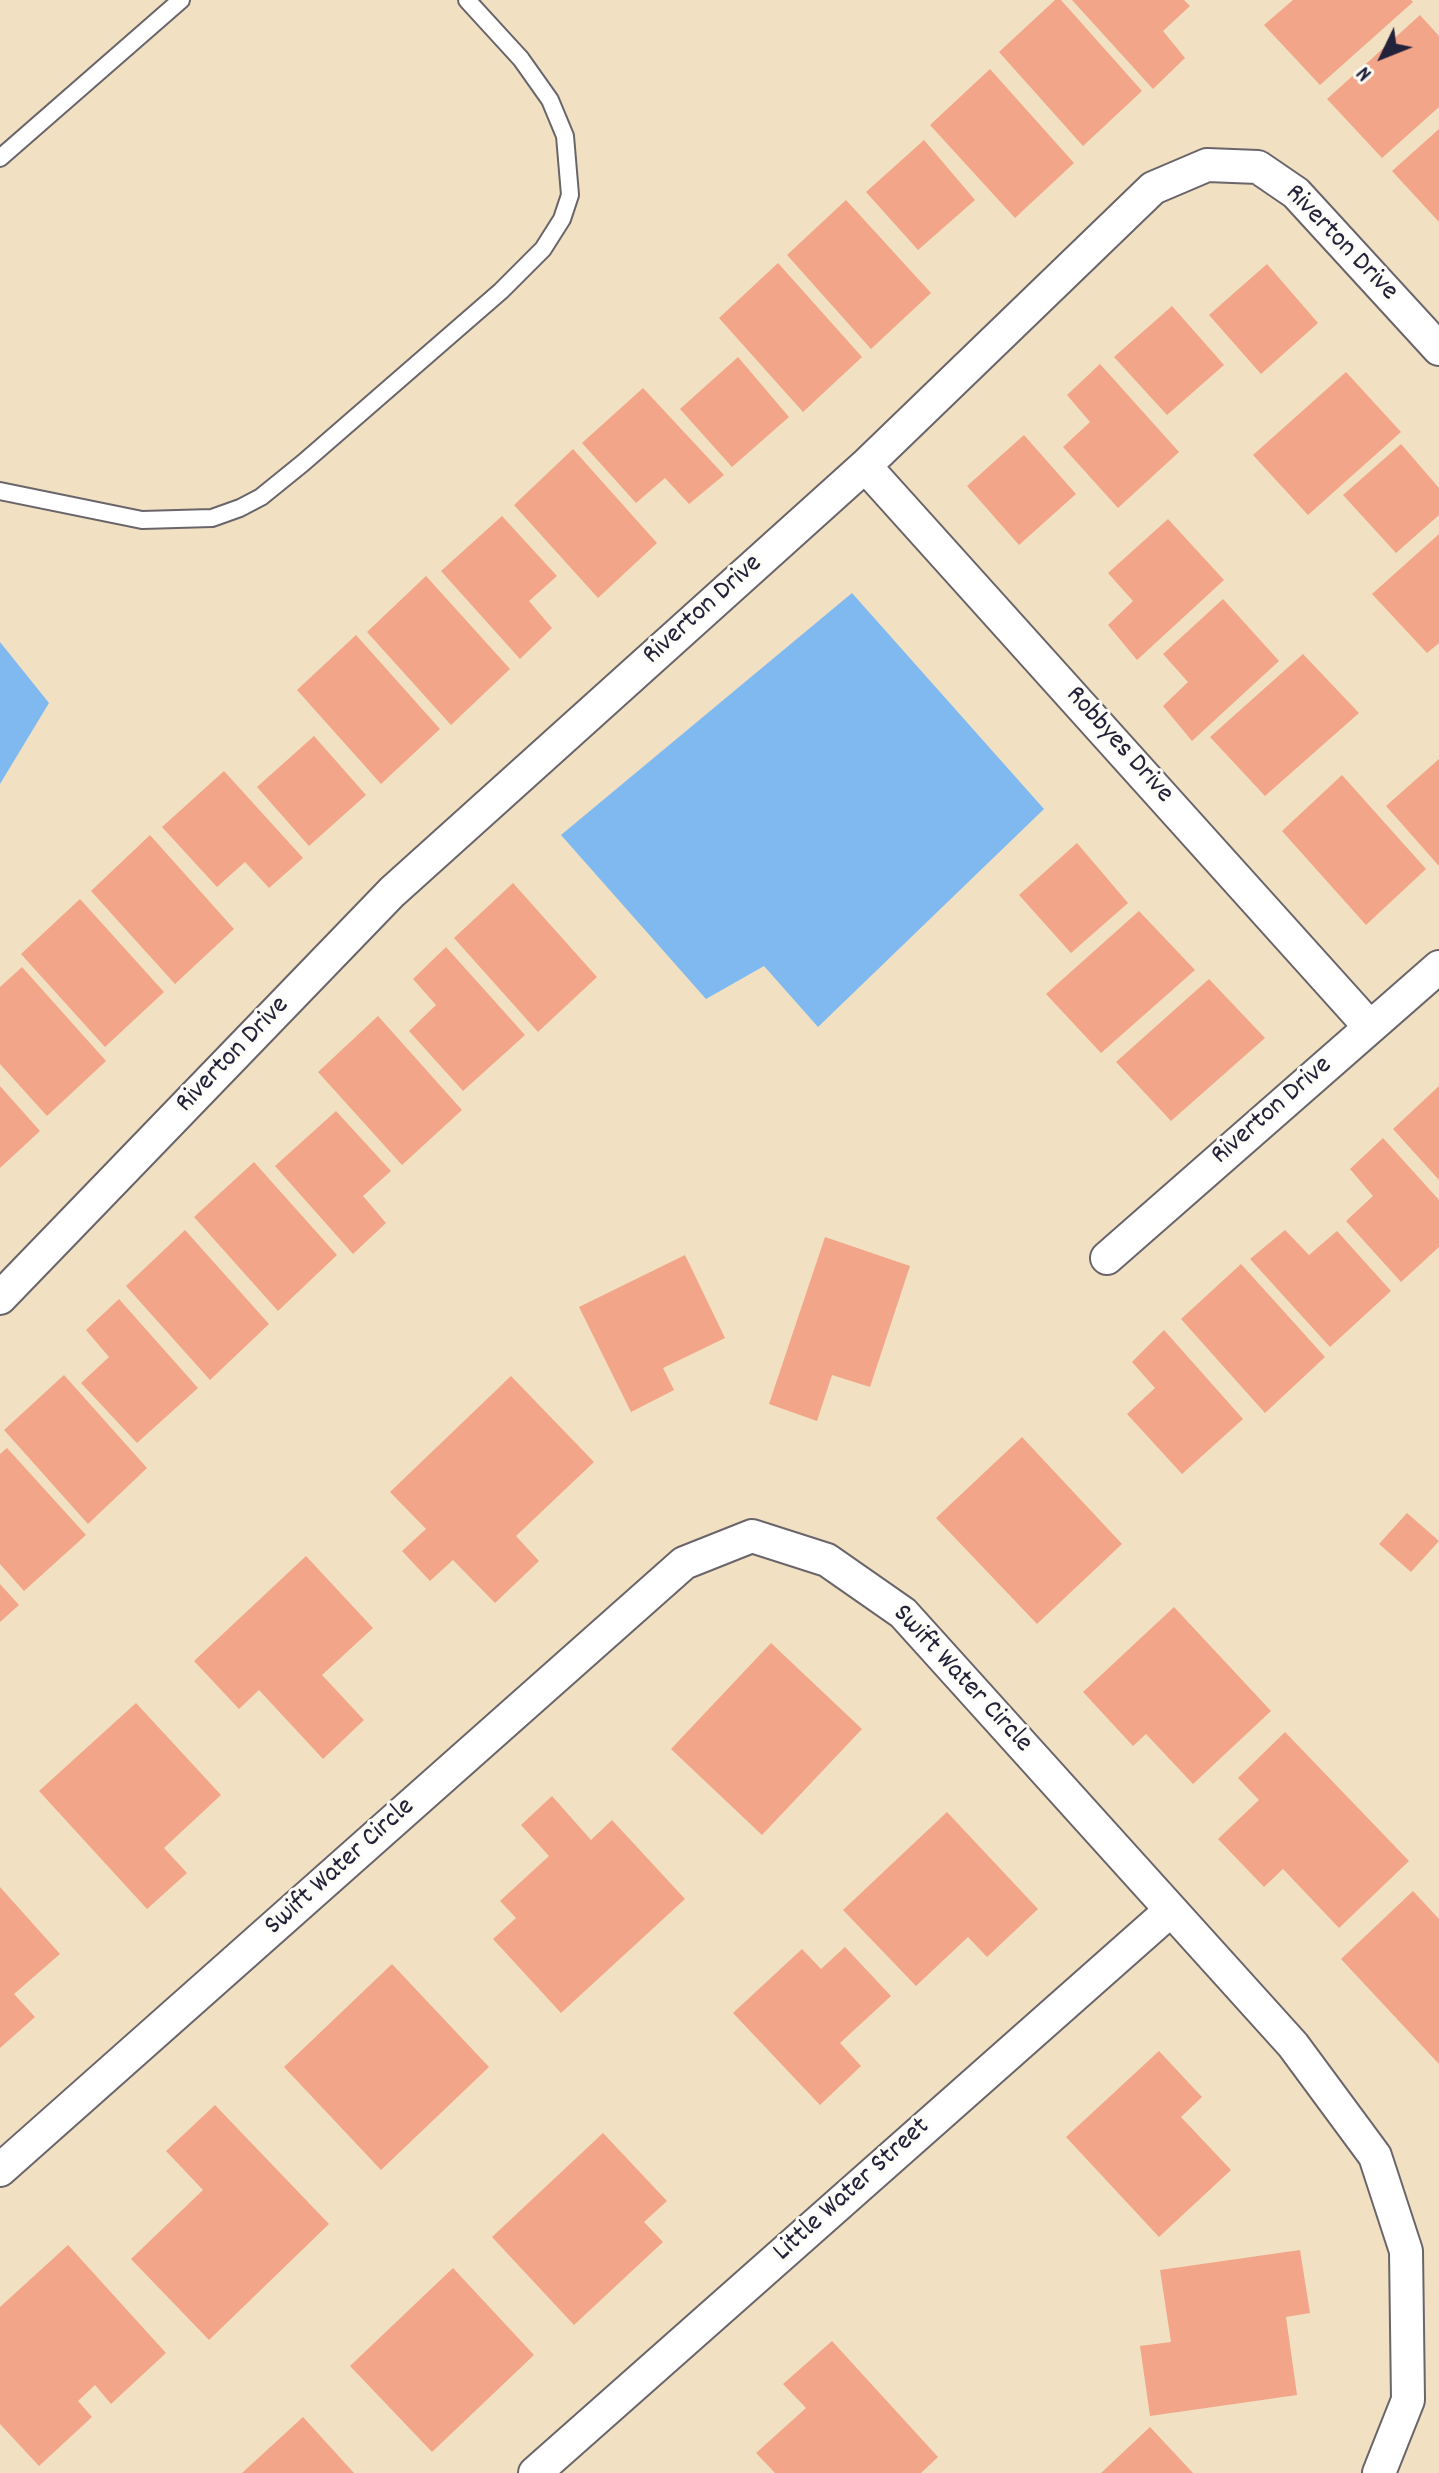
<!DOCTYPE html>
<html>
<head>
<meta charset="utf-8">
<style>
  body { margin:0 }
  #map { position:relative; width:1439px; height:2473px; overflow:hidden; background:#f1e1c2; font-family:Dekko,sans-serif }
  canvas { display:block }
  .north { position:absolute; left:1343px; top:16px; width:80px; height:80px; -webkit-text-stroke:6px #fdfcf7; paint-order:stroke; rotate:227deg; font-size:22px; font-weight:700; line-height:32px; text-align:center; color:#22223b }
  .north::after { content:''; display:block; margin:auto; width:28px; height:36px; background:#22223b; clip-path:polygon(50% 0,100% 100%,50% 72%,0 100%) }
</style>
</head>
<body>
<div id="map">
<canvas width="1439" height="2473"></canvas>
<div class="north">N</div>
</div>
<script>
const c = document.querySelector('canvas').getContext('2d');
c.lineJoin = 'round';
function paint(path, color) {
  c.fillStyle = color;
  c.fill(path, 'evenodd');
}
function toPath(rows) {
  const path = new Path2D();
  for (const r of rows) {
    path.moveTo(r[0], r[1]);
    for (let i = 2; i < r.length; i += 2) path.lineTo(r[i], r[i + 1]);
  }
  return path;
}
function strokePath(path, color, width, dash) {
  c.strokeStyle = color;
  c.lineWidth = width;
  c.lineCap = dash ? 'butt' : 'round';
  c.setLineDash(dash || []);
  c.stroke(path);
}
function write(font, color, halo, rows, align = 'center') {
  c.font = font + ' Dekko,sans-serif';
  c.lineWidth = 6;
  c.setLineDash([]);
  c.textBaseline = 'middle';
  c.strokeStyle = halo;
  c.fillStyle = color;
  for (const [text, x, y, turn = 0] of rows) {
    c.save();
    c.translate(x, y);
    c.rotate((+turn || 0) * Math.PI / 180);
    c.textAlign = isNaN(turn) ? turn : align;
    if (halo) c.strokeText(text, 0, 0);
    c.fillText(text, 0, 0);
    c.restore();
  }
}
const water = toPath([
  [852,593,1044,809,818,1027,764,966,706,999,561,835],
  [0,642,49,703,0,784]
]);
const building = toPath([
  [1055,0,1061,0,1142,91,1083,146,999,52],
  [1072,0,1184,0,1190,6,1163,31,1185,58,1153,89],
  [1293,0,1411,0,1413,2,1320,85,1264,25],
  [1420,15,1439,36,1439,107,1382,158,1327,99],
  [990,69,1074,163,1015,218,930,125],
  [1439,129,1439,222,1392,171],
  [924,140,975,200,918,250,866,192],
  [846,200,931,293,871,349,787,255],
  [778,263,862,357,803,412,719,318],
  [1267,264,1318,323,1261,374,1209,315],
  [1172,306,1224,365,1167,415,1114,357],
  [738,357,789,417,732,467,680,409],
  [1100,364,1179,452,1118,508,1063,447,1090,422,1067,395],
  [1346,372,1401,432,1308,515,1253,455],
  [643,388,724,475,689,504,665,478,636,503,582,443],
  [1024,435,1076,494,1019,545,967,486],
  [1401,444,1439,488,1439,515,1396,553,1343,495],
  [573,449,657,543,598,598,514,505],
  [502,516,557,576,529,601,552,628,520,659,441,571],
  [1168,519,1224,580,1137,660,1108,625,1133,601,1108,573],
  [1439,534,1439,643,1427,653,1372,594],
  [426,576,510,669,451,725,367,632],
  [1223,599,1279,661,1192,741,1163,706,1188,682,1163,654],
  [356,635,440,729,381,784,297,690],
  [1303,654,1359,713,1265,796,1210,737],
  [314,736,366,795,309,846,257,787],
  [1439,759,1439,866,1386,806],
  [224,771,303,858,269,888,245,862,217,887,162,827],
  [1342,775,1426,869,1366,925,1282,831],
  [150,835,234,929,175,984,91,891],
  [1077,843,1128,903,1071,953,1019,895],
  [513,883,597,977,538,1032,454,938],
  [80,899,164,992,105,1047,21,954],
  [1139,911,1195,970,1101,1053,1046,994],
  [446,947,525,1035,463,1091,409,1031,436,1005,413,979],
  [22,967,106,1061,47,1116,0,1064,0,987],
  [1209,979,1265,1038,1171,1121,1116,1062],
  [378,1016,462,1110,402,1165,318,1072],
  [0,1086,40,1131,0,1168],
  [1439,1086,1439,1180,1393,1129],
  [336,1111,391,1171,363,1196,386,1223,353,1254,275,1166],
  [1383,1138,1439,1200,1439,1247,1401,1282,1346,1221,1373,1196,1350,1169],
  [254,1162,337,1255,278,1311,194,1217],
  [185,1230,269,1324,210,1380,126,1286],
  [1285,1230,1309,1255,1337,1231,1391,1291,1330,1347,1250,1259],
  [825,1237,910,1266,870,1387,832,1375,817,1421,769,1404],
  [685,1255,725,1338,663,1368,674,1390,631,1412,579,1307],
  [1241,1264,1325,1357,1265,1413,1181,1319],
  [119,1299,198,1388,137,1443,81,1383,109,1357,86,1330],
  [1164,1330,1243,1419,1182,1474,1127,1414,1155,1388,1132,1362],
  [64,1375,147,1468,88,1524,4,1430],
  [511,1376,594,1462,516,1536,539,1561,495,1603,453,1560,430,1581,402,1551,426,1529,390,1492],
  [1022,1437,1122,1544,1037,1624,936,1518],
  [7,1448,86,1535,24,1591,0,1564,0,1454],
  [1407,1513,1439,1541,1411,1572,1379,1544],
  [306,1556,373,1628,322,1675,364,1720,323,1759,259,1690,239,1709,194,1661],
  [0,1584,19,1605,0,1622],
  [1174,1607,1271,1711,1193,1784,1146,1734,1133,1746,1083,1692],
  [771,1643,862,1729,762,1835,671,1749],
  [136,1703,221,1795,164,1848,187,1873,147,1909,39,1791],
  [1285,1732,1409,1861,1339,1928,1283,1869,1264,1887,1218,1839,1259,1800,1238,1778],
  [552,1796,591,1840,612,1820,685,1899,561,2013,493,1939,516,1918,500,1901,549,1856,521,1825],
  [947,1812,1038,1909,987,1957,968,1937,916,1986,843,1910],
  [0,1887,60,1954,14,1994,35,2017,0,2048],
  [1413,1891,1439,1919,1439,2064,1341,1959],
  [845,1947,891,1996,840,2043,861,2066,820,2105,733,2013,802,1949,821,1969],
  [392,1964,489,2067,381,2170,284,2067],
  [1159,2051,1202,2097,1181,2117,1231,2170,1159,2237,1066,2137],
  [215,2105,329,2224,209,2340,131,2259,203,2190,166,2151],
  [603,2133,667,2201,644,2222,663,2242,574,2325,492,2237],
  [68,2245,166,2353,111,2404,95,2385,78,2401,92,2417,39,2466,0,2424,0,2307],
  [1300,2250,1310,2313,1286,2317,1297,2395,1150,2416,1140,2346,1171,2342,1160,2270],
  [453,2268,534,2355,432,2452,350,2366],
  [832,2341,938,2457,921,2473,775,2473,756,2453,806,2408,783,2384],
  [303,2417,354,2473,242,2473],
  [1150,2427,1193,2473,1101,2473]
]);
const service = toPath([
  [0,158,181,0],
  [0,491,142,520,212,518,240,508,261,497,303,463,501,291,543,249,562,219,570,195,565,136,550,100,521,59,467,0]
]);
const minor = toPath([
  [865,466,1370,1027],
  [1107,1258,1439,967],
  [0,1298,392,892,865,466,1153,188,1207,165,1258,167,1296,193,1439,349],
  [0,2170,684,1563,752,1536,827,1560,903,1613,1293,2045,1375,2156,1406,2251,1408,2400,1379,2473],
  [535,2473,1171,1910]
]);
const streetNames = [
  ["Riverton Drive",1340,244,46],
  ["Riverton Drive",704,611,-42],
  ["Robbyes Drive",1118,746,48],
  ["Riverton Drive",234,1056,-46],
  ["Riverton Drive",1273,1112,-41],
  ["Swift Water Circle",961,1680,47],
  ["Swift Water Circle",341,1868,-42],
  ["Little Water Street",853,2191,-42]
];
paint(water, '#7fb9f0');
paint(building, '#f2a588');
strokePath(service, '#6a656a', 20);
strokePath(minor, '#6a656a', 36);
strokePath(service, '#fff', 16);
strokePath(minor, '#fff', 32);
write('28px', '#22223b', '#fdfcf7', streetNames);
</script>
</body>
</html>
